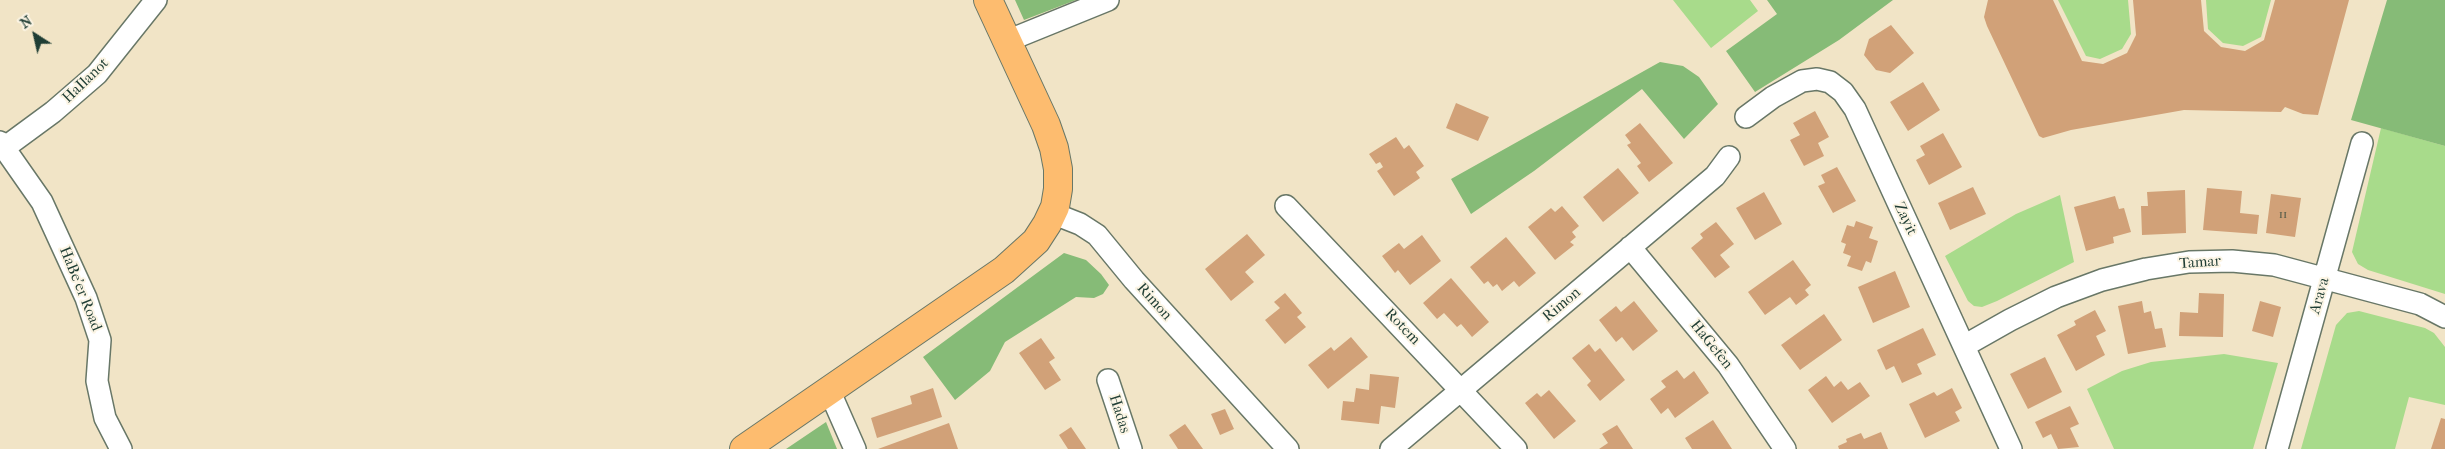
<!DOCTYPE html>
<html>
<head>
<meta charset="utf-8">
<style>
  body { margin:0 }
  #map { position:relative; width:2445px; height:449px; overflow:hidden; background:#f1e4c6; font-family:"IM FELL French Canon",serif }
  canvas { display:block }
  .north { position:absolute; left:10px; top:10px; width:50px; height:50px; -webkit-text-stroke:4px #fcf5e5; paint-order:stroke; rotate:325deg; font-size:14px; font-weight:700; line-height:20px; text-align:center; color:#1f3d34 }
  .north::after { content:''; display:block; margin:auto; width:18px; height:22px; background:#1f3d34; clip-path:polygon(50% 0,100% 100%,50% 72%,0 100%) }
</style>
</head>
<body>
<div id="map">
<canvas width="2445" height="449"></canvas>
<div class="north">N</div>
</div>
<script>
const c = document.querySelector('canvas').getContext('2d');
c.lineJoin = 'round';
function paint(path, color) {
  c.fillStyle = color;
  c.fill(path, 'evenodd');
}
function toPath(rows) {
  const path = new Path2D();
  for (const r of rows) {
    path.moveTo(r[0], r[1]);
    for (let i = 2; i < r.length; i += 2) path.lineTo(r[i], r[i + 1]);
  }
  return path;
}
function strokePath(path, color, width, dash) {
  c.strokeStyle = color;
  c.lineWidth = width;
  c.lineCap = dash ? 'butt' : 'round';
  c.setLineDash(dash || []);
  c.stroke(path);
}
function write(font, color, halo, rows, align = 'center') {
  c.font = font + ' "IM FELL French Canon",serif';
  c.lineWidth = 4;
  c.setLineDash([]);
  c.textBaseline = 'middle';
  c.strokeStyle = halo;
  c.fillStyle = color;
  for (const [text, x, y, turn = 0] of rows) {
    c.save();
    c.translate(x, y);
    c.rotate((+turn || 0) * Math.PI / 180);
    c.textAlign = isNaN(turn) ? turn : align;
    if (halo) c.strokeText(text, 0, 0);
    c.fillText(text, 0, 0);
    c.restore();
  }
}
const green = toPath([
  [1673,0,1750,0,1758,11,1711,48],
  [2058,0,2128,0,2131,34,2122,49,2100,59,2086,56],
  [2206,0,2271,0,2261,37,2243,46,2223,43,2208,29],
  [2381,128,2445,146,2445,294,2368,270,2358,264,2352,252],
  [2060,195,2074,262,1997,301,1982,307,1974,306,1968,301,1945,256,2016,214],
  [2359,311,2425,328,2434,333,2445,347,2445,405,2409,397,2395,449,2301,449,2336,325,2347,313],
  [2224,354,2278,363,2253,449,2114,449,2087,389,2122,371,2151,362]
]);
const forest = toPath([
  [1015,0,1076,0,1024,20],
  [1767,0,1893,0,1839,40,1755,92,1726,51,1777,14],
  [2387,0,2445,0,2445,146,2351,120],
  [1660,62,1683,66,1699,77,1718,104,1684,139,1642,89,1534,171,1471,214,1451,179],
  [1064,253,1086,260,1101,274,1109,285,1103,294,1094,298,1076,297,1005,342,990,371,955,400,923,357],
  [826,422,837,449,786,449]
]);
const building = toPath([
  [1988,0,2053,0,2082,61,2103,64,2127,53,2136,35,2133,0,2201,0,2204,31,2221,47,2245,51,2264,40,2275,0,2349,0,2318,115,2303,114,2285,107,2281,112,2184,110,2071,130,2043,138,2039,136,1987,26,1984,17],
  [1891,25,1914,53,1890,73,1876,70,1864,55,1869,39],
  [1923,82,1940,110,1908,131,1890,102],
  [1456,103,1489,117,1478,141,1446,128],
  [1815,111,1829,137,1818,143,1824,156,1804,166,1790,140,1800,135,1793,123],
  [1640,123,1673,163,1649,182,1637,166,1641,163,1627,145,1631,143,1625,135],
  [1943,133,1962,167,1929,185,1916,160,1925,155,1920,146],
  [1396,137,1404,149,1409,145,1424,166,1416,172,1420,178,1394,196,1377,171,1383,167,1380,162,1376,164,1369,154],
  [1837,167,1856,201,1833,213,1818,186,1825,183,1821,175],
  [1618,168,1639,193,1603,222,1583,197],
  [1973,187,1986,214,1950,230,1938,203],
  [2207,188,2242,191,2240,213,2259,215,2257,234,2203,230],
  [2185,190,2186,233,2142,235,2141,206,2148,206,2147,192],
  [1764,192,1782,224,1755,240,1736,208],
  [2271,194,2301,198,2295,237,2266,233],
  [2115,196,2119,209,2124,208,2131,232,2113,237,2114,243,2086,251,2074,207],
  [1562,206,1579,226,1572,232,1576,237,1570,242,1574,245,1555,260,1528,227,1551,208,1555,212],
  [1856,221,1873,227,1869,238,1878,241,1871,263,1866,261,1862,271,1847,266,1851,256,1843,253,1846,244,1841,242,1847,225,1854,227],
  [1716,222,1734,244,1720,255,1730,267,1715,278,1691,248,1703,238,1700,234],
  [1247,234,1265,255,1245,272,1254,282,1231,301,1205,269],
  [1422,235,1441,261,1410,285,1398,270,1395,273,1382,256,1399,243,1404,249],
  [1506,237,1536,273,1519,287,1514,281,1502,291,1497,284,1493,287,1488,281,1484,284,1470,267],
  [1793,260,1811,285,1805,290,1809,295,1796,305,1790,297,1765,315,1748,292],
  [1895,271,1910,307,1873,323,1858,287],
  [1451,278,1489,322,1472,337,1461,324,1457,327,1444,313,1437,319,1423,303],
  [1285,293,1302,313,1297,317,1306,327,1285,344,1265,320,1280,308,1274,302],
  [2199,293,2224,294,2223,337,2179,336,2180,312,2198,313],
  [1634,301,1658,331,1633,351,1622,337,1616,342,1599,320,1616,306,1621,312],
  [2142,301,2144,313,2151,311,2155,329,2162,328,2166,347,2128,354,2118,306],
  [2260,301,2281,307,2273,337,2252,331],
  [2095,310,2106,331,2096,336,2105,355,2076,371,2057,335,2076,325,2074,321],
  [1824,314,1842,340,1800,370,1781,345],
  [1923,328,1936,355,1917,364,1922,374,1902,383,1894,366,1886,370,1877,350],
  [1351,337,1368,357,1328,389,1308,365,1331,347,1334,351],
  [1041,338,1055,358,1049,362,1061,380,1045,390,1019,353],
  [1589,344,1595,352,1600,348,1625,380,1600,401,1587,385,1591,381,1572,358],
  [2045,357,2062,392,2028,409,2010,374],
  [1677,370,1684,379,1694,371,1709,393,1675,418,1668,408,1661,414,1650,399,1666,387,1661,381],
  [1370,374,1399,377,1395,408,1381,406,1379,424,1341,420,1343,401,1354,402,1356,388,1369,390],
  [1826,376,1834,387,1841,381,1848,390,1860,382,1870,396,1832,423,1808,390],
  [933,388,942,417,877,438,871,418,912,404,910,396],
  [1952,388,1962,408,1955,412,1960,421,1925,438,1909,404,1934,392,1937,396],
  [1549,390,1576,421,1554,439,1525,403,1537,393,1541,397],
  [2070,406,2079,424,2070,428,2079,447,2058,449,2051,434,2043,438,2035,422],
  [1225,409,1234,429,1220,435,1211,414],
  [2441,418,2445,419,2445,449,2431,449],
  [1713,420,1732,449,1692,449,1685,438],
  [949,423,958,449,878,449],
  [1185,424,1203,449,1178,449,1169,435],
  [1617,425,1633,449,1599,449,1608,443,1602,434],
  [1071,427,1086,449,1068,449,1059,435],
  [1881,432,1888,449,1839,449,1838,446,1847,442,1846,439,1861,433,1864,439]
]);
const minor = toPath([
  [1007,41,1108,0],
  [1746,117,1773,97,1802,81,1817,79,1830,82,1843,92,1855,109,2011,449],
  [0,142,42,202,86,298,100,340,97,381,105,418,121,449],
  [4,148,53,112,97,74,156,0],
  [1286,206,1516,449],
  [1052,213,1080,224,1097,235,1134,280,1288,449],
  [1630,247,1728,365,1785,449],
  [1964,346,2010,320,2056,297,2102,280,2146,269,2189,262,2232,261,2274,265,2420,304,2445,317],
  [1108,380,1131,449],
  [829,390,855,449],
  [1391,449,1715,176,1729,157],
  [2277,449,2362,143]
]);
const major = toPath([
  [744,449,1004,270,1036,241,1047,224,1055,207,1058,189,1058,169,1054,148,1046,125,988,0]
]);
const numberNames = [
  ["11",2283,215]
];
const streetNames = [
  ["HaIlanot",86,81,-44],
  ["Zayit",1905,219,65],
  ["Tamar",2200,263,-4],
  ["HaBe'er Road",80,289,68],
  ["Arava",2320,296,-74],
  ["Rimon",1154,302,48],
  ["Rimon",1562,305,-40],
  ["Rotem",1402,327,46],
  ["HaGefen",1711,345,51],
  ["Hadas",1119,414,72]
];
paint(green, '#a8db8b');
paint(forest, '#86bb77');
paint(building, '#d1a178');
strokePath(minor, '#687767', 24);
strokePath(major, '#687767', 30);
strokePath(minor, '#fff', 21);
strokePath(major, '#fdbc6f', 28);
write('12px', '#4c5645', null, numberNames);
write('15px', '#1f3d34', '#fcf5e5', streetNames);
</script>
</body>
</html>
